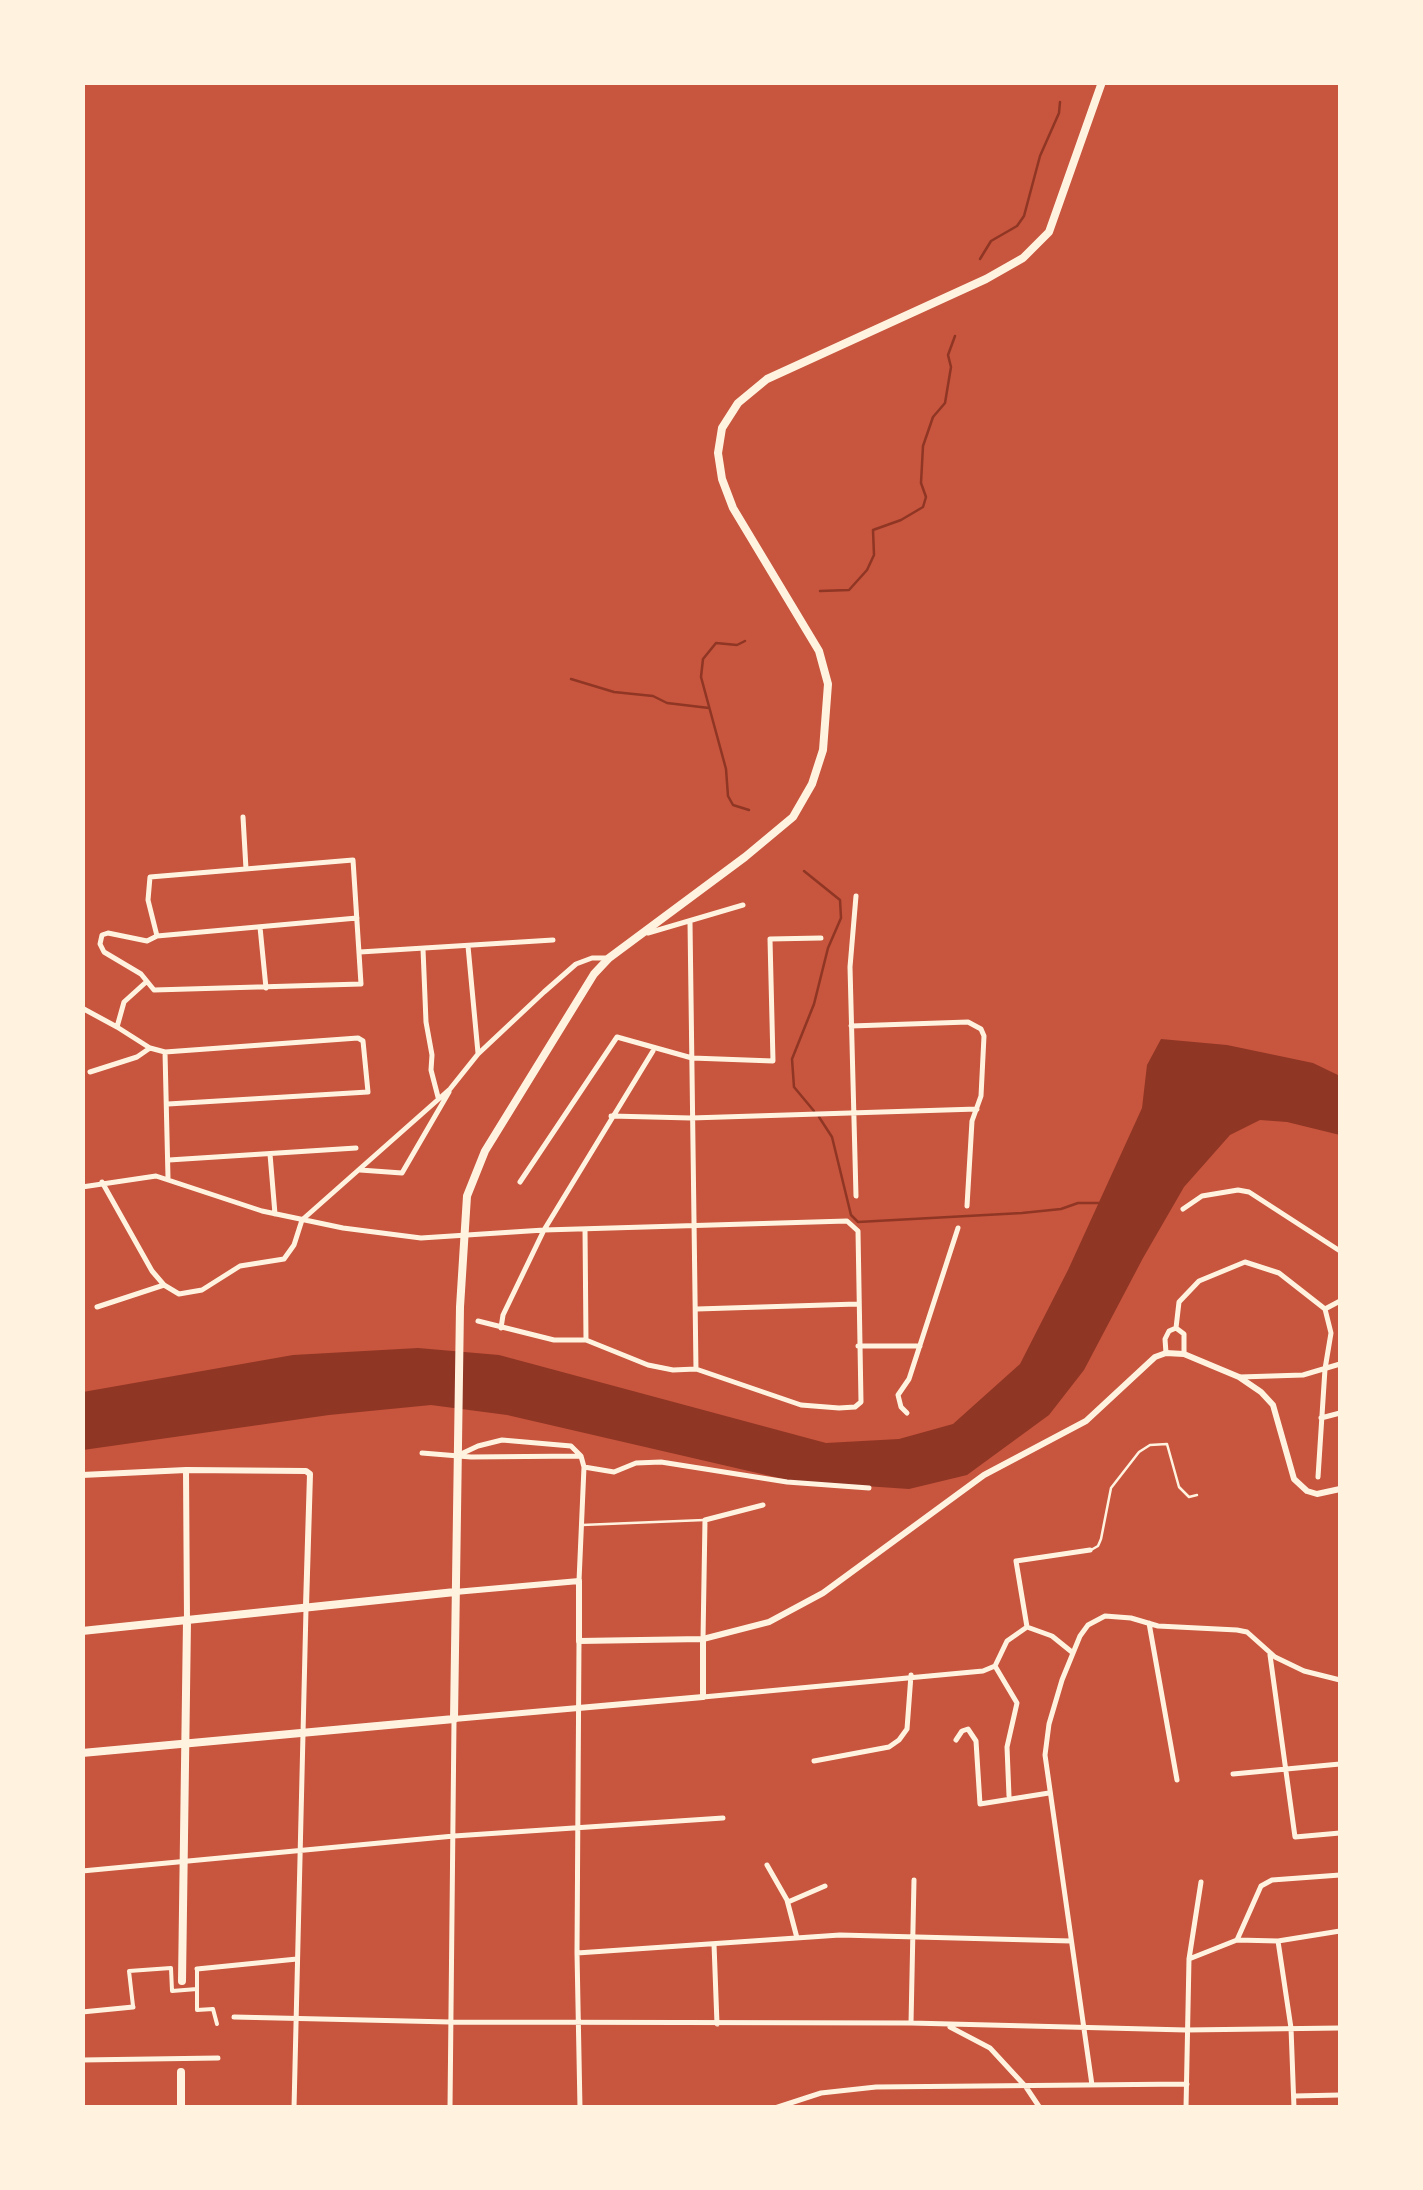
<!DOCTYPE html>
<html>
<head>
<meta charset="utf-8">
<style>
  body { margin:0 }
  #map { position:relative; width:1423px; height:2190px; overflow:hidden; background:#c8553d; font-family:"Archivo Narrow",sans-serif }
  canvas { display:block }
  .frame { position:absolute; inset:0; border:85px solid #fff3e0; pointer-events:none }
</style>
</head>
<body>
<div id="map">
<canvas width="1423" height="2190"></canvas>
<div class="frame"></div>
</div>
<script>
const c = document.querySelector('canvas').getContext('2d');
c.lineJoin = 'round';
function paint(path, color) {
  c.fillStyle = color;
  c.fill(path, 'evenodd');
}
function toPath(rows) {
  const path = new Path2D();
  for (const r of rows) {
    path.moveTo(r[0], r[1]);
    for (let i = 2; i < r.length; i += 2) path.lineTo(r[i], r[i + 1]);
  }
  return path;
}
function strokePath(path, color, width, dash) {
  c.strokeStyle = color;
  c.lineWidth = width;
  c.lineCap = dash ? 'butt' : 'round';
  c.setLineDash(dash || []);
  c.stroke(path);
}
const water = toPath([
  [1161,1039,1227,1045,1313,1063,1340,1076,1340,1135,1287,1122,1260,1120,1230,1135,1184,1187,1143,1258,1084,1370,1049,1415,967,1475,909,1489,792,1481,507,1415,431,1405,329,1415,83,1450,83,1392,293,1355,418,1348,499,1355,826,1443,899,1439,953,1424,1020,1364,1068,1270,1142,1108,1147,1065]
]);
const stream = toPath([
  [980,259,991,241,1017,226,1024,216,1040,156,1059,113,1060,102],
  [820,591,849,590,867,570,874,555,873,530,901,520,923,507,926,497,921,483,923,446,933,417,945,403,951,367,948,355,955,336],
  [745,641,737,645,716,643,703,659,701,677,726,769,728,796,733,805,749,810],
  [571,679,614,692,653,696,667,703,709,708],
  [804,871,840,900,841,918,828,948,814,1004,792,1059,794,1087,814,1111],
  [819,1117,832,1137,851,1215,858,1222,1022,1213,1061,1209,1078,1203,1099,1203]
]);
const service = toPath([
  [582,1525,704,1520],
  [1091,1550,1098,1546,1101,1539,1111,1488,1139,1452,1150,1445,1167,1444,1179,1487,1189,1497,1197,1495]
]);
const pedestrian = toPath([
  [197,1989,197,2010,213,2009,217,2024],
  [133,2006,129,1971,171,1968,172,1991,197,1989,197,1969]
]);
const minor = toPath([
  [243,817,246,869],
  [353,860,361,984,154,990,141,974,104,952,100,944,102,935,108,933,147,941,157,936,148,900,150,877,353,860],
  [856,896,850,967,856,1196],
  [690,922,696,1369],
  [260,927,266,988],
  [648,933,743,905],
  [157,936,357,918],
  [468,946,478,1053],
  [423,949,426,1022,432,1055,431,1070,438,1097],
  [360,952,553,940],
  [145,983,124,1002,117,1027,150,1048,165,1052,168,1178],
  [82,1008,117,1027],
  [851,1026,968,1022,981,1029,984,1036,981,1096,972,1121,967,1206],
  [165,1052,358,1038,363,1041,368,1092,168,1104],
  [90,1072,137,1057,150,1048],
  [611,1116,691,1118,977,1109],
  [270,1154,275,1214],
  [169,1160,356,1148],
  [360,1170,402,1173,449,1092],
  [102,1182,152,1271,164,1285,179,1294,202,1290,240,1266,284,1259,294,1245,302,1220,450,1089,478,1054,544,992,576,964,592,958,609,958],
  [520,1182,617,1037,692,1058,773,1061,770,939,821,938],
  [82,1187,156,1176,262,1211,343,1228,421,1238,544,1230,847,1221,858,1231,861,1402,855,1407,839,1408,801,1405,696,1369,673,1370,648,1365,586,1340,554,1340,478,1321],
  [1183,1209,1202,1196,1238,1190,1249,1192,1340,1251],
  [585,1229,586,1340],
  [97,1307,164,1285],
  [697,1309,857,1304],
  [1325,1309,1340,1301],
  [501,1328,503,1315,544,1230,653,1051],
  [858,1346,920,1346],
  [1166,1353,1165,1339,1169,1331,1176,1328],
  [1184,1354,1184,1334,1176,1328,1179,1302,1199,1281,1245,1262,1279,1273,1325,1309,1331,1333,1325,1369,1318,1477],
  [1240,1377,1303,1375,1340,1364],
  [907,1413,901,1407,898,1395,909,1379,958,1228],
  [1321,1418,1340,1413],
  [422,1453,471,1457,581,1456,584,1467],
  [461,1454,478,1446,502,1440,571,1446,581,1456],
  [584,1467,614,1472,636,1463,661,1462,787,1482,869,1488],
  [579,1581,584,1467],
  [1149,1623,1177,1780],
  [1027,1627,1016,1561,1090,1550],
  [703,1639,705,1520,763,1505],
  [579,1641,577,1953,580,2108],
  [1270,1655,1295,1837,1340,1833],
  [995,1666,1017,1703,1007,1747,1009,1796],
  [703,1697,983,1671,995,1666,1007,1641,1027,1627,1052,1636,1073,1653],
  [956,1740,962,1731,968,1729,976,1741,980,1804,1049,1793],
  [814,1761,889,1747,899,1740,907,1729,911,1675],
  [1233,1774,1340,1764],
  [767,1865,787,1900,797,1938],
  [82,1871,454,1836,723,1818],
  [788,1902,825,1886],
  [1237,1940,1261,1886,1272,1880,1340,1875],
  [1278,1941,1291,2028,1294,2108],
  [714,1944,717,2024],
  [577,1953,840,1935,1071,1941],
  [1189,1959,1237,1940,1278,1941,1340,1931],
  [197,1969,297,1959],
  [82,2012,133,2007],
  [234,2017,450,2022,911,2023,1186,2030,1340,2028],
  [911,2023,914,1880],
  [950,2027,990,2048,1026,2087,1040,2108],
  [82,2060,218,2058],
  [1092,2085,1045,1755,1049,1724,1062,1680,1080,1636,1088,1625,1105,1616,1131,1618,1158,1626,1237,1630,1247,1632,1275,1657,1304,1671,1340,1680],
  [1294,2096,1340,2095],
  [294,2108,306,1609],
  [450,2108,454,1721],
  [775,2108,821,2093,876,2087,1187,2084],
  [1186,2108,1189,1959,1201,1882]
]);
const tertiary = toPath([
  [186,1470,187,1621],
  [82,1475,186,1470,306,1471,310,1474,306,1606],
  [455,1592,579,1581,579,1641,703,1639,769,1622,823,1593,984,1475,1086,1421,1155,1357,1166,1353,1184,1354,1239,1377,1261,1392,1273,1405,1294,1479,1307,1491,1317,1494,1340,1489],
  [454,1719,703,1697,703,1639]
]);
const secondary = toPath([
  [82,1631,455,1592],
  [82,1753,454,1719,460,1307,467,1196,485,1151,594,974,609,958,745,857,793,817,812,784,823,750,828,684,819,651,733,508,722,479,718,453,722,428,738,403,767,379,986,279,1023,258,1049,232,1102,82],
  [182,1981,187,1621],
  [181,2108,181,2072]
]);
paint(water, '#8f3625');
strokePath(stream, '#8f3625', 2.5);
strokePath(service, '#fff3e0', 2.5);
strokePath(pedestrian, '#fff3e0', 4);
strokePath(minor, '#fff3e0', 5);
strokePath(tertiary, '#fff3e0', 6);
strokePath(secondary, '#fff3e0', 8);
</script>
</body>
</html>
